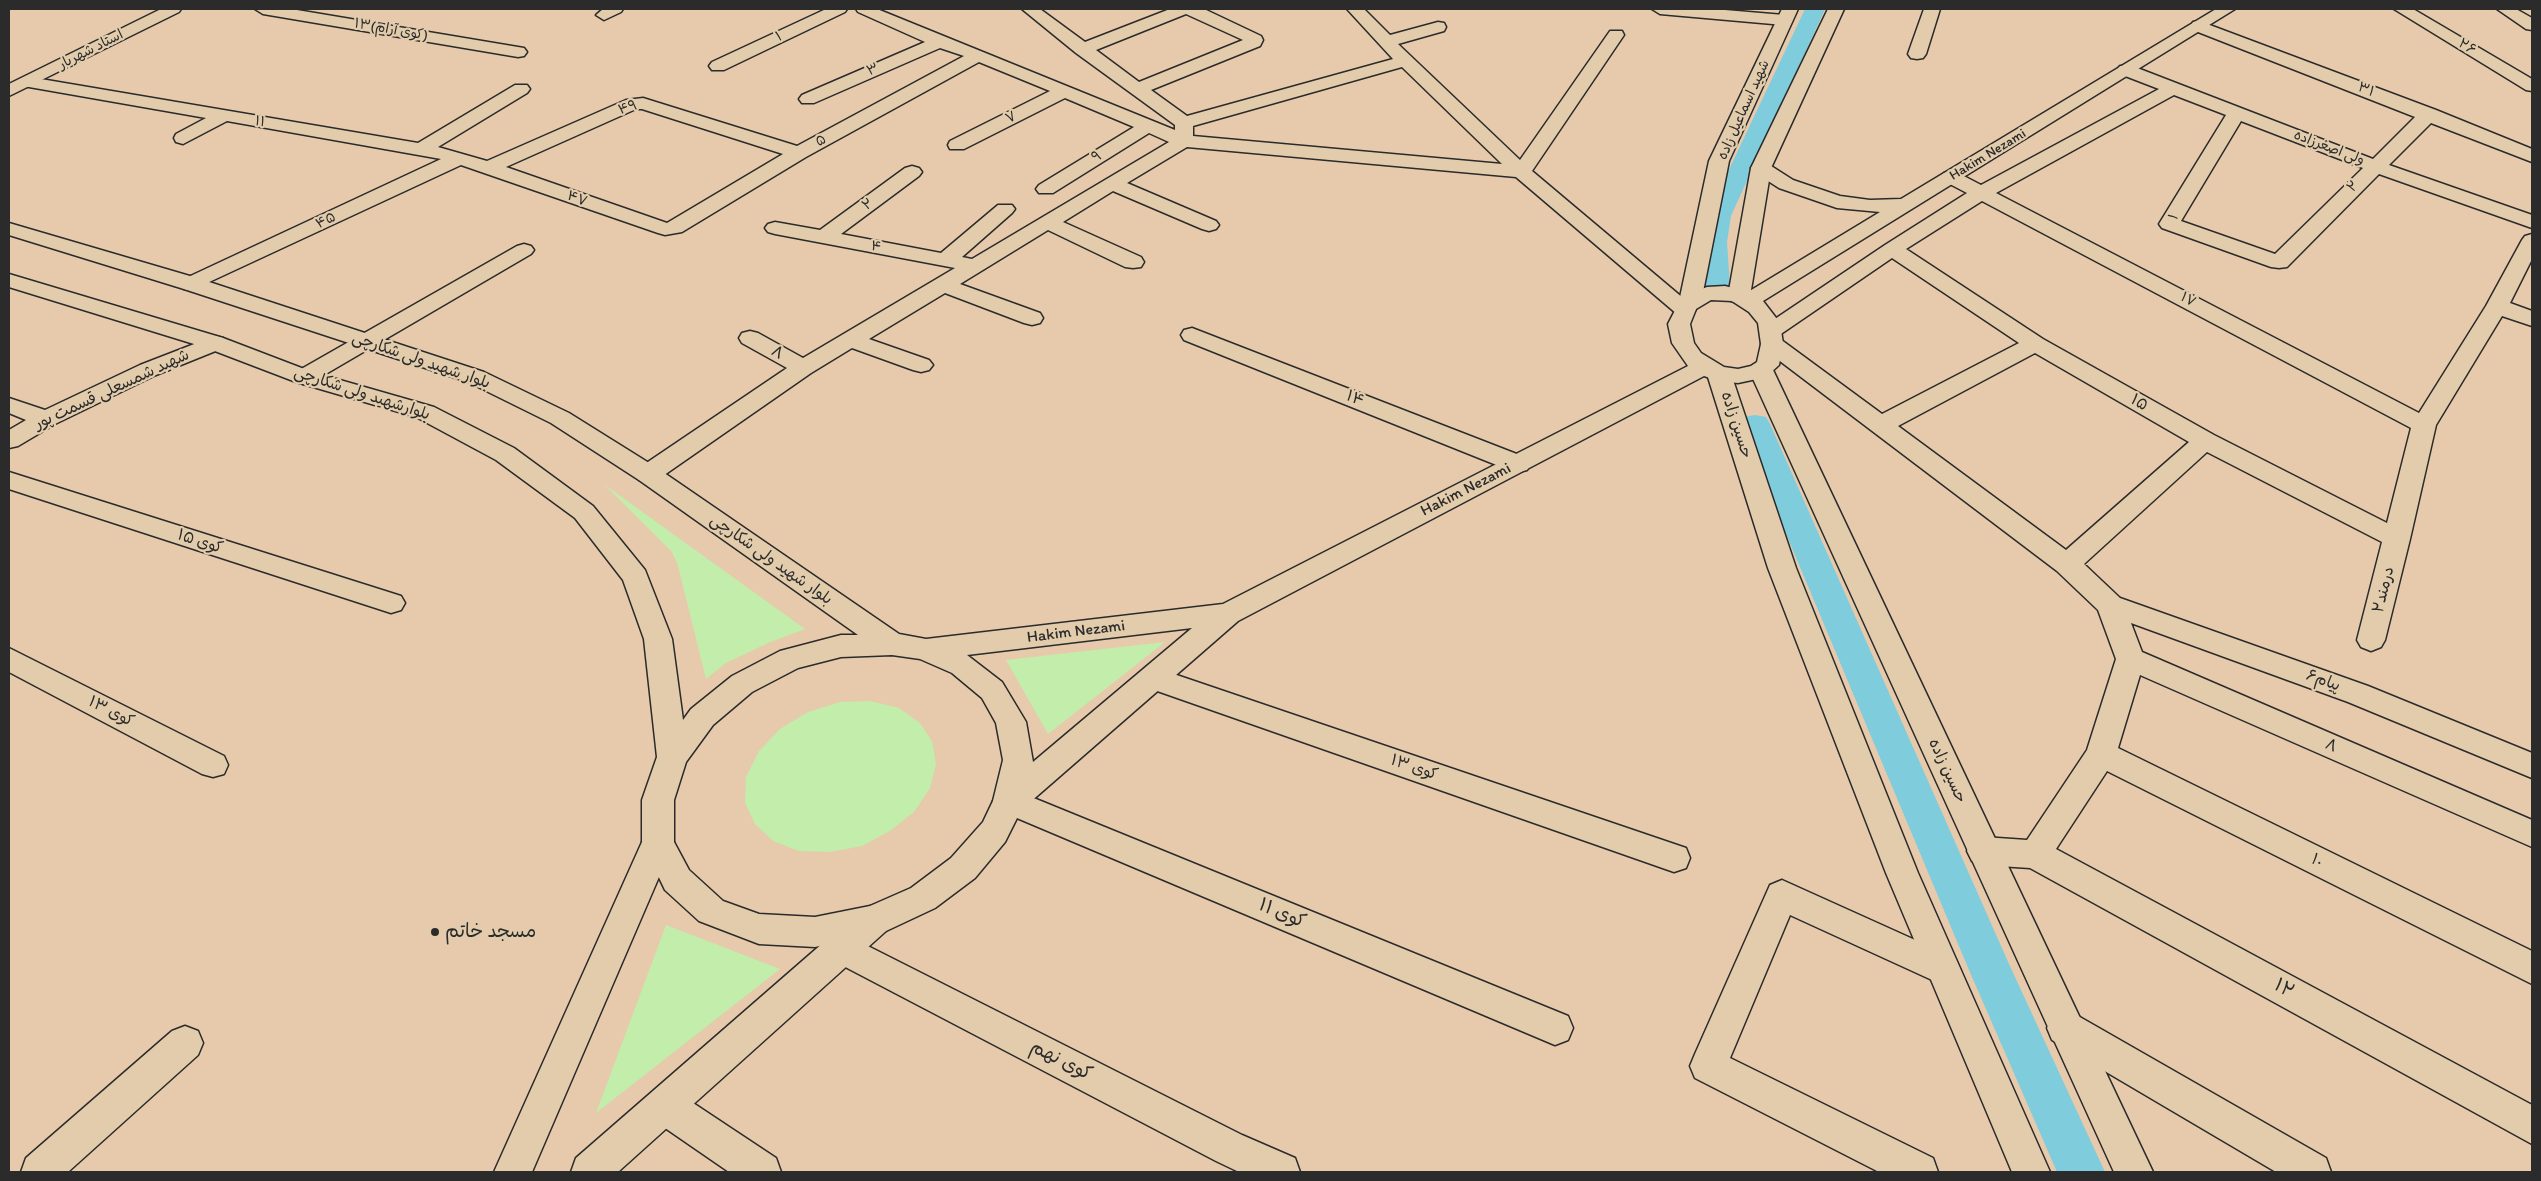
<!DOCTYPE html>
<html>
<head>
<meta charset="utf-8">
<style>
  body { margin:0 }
  #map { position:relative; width:2541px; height:1181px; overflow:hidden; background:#e7caac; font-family:Itim,sans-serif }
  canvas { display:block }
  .frame { position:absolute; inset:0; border:10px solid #2b2b2b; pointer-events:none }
</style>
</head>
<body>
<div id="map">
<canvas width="2541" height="1181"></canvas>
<div class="frame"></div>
</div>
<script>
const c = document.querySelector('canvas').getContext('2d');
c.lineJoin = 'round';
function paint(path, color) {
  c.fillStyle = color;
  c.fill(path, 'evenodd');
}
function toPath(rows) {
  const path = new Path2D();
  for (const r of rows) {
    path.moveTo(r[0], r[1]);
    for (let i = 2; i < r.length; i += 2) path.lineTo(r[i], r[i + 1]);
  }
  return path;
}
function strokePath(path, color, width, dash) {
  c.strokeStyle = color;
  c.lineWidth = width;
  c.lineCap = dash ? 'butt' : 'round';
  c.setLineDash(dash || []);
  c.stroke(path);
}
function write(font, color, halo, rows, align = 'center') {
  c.font = font + ' Itim,"Playpen Sans Arabic",sans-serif';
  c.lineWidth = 4.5;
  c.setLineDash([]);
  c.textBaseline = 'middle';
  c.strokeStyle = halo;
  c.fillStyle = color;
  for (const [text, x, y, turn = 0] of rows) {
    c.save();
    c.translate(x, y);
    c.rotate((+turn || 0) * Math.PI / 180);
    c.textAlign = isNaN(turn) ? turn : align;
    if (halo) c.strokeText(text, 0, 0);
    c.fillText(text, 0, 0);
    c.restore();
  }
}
const green = toPath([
  [605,485,805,629,768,643,726,663,706,679,678,566,672,552],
  [1165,642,1048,734,1006,660],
  [870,701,899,708,920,723,932,741,936,764,930,788,914,812,890,831,862,846,830,852,799,851,773,841,755,824,745,803,746,777,759,751,780,729,808,712,840,702],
  [666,925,780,969,596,1113]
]);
const canal = toPath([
  [1805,9,1825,9,1731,216,1727,242,1730,287,1726,293,1717,295,1708,293,1704,287,1701,242,1707,216,1805,9],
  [1755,415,1766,417,1770,424,2009,964,2105,1172,2057,1172,1969,970,1740,424,1744,417,1755,415]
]);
const minor = toPath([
  [255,9,291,9,518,47,524,48,527,52,524,56,518,57,263,14,255,9],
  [603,9,623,9,621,12,604,20,596,15,603,9],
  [826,9,847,9,845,12,724,70,712,70,709,66,712,62,826,9],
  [856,9,877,9,1175,130,1175,125,1076,53,1022,9,1040,9,1085,42,1170,9,1204,9,1261,36,1263,40,1260,46,1151,90,1187,116,1393,59,1347,9,1364,9,1390,35,1438,22,1444,23,1446,27,1444,31,1398,44,1520,160,1610,31,1622,31,1624,35,1532,171,1696,309,1693,314,1685,316,1677,314,1516,177,1187,147,1127,183,1216,221,1219,225,1216,229,1209,231,1202,229,1113,191,1063,222,1141,257,1144,262,1141,267,1133,268,1125,267,1048,230,960,284,1040,313,1043,318,1040,323,1032,325,1024,323,945,293,869,339,929,360,933,365,929,370,921,372,913,370,852,348,811,373,657,480,648,482,639,480,635,474,639,468,787,368,742,343,739,338,742,333,750,331,758,333,803,358,955,268,775,234,768,232,765,228,768,224,775,222,820,230,905,168,912,166,919,168,922,172,919,176,841,234,941,253,998,205,1012,205,1015,209,1012,213,962,257,972,259,1169,142,1149,133,1053,193,1039,193,1036,189,1039,185,1134,127,1065,98,964,149,950,149,948,145,950,141,1050,91,979,62,806,157,682,232,665,235,658,233,461,165,192,290,184,289,181,284,184,279,441,159,227,121,183,144,176,142,174,138,176,134,206,118,29,87,23,86,20,82,23,78,29,77,418,143,515,85,527,85,530,89,527,93,438,147,487,161,626,100,643,98,797,146,964,56,940,48,814,103,802,103,799,99,802,95,925,42,858,12,856,9],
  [1186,14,1243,40,1139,82,1096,50,1186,14],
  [1402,67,1502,164,1193,136,1193,126,1402,67],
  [636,109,642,109,783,154,667,223,506,167,636,109],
  [1652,9,1713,9,1784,15,1792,20,1784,25,1660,14,1652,9],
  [1924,9,1940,9,1926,54,1923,58,1917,59,1911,58,1908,54,1924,9],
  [2394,9,2413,9,2532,79,2532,91,2526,90,2394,9],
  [2199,21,2436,110,2532,149,2532,162,2431,123,2389,165,2532,215,2532,228,2379,174,2287,267,2279,268,2271,267,2162,228,2159,224,2226,115,2174,95,1996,193,2419,413,2486,306,2522,240,2525,236,2532,234,2532,259,2510,303,2532,311,2532,326,2502,316,2436,425,2410,539,2385,640,2381,647,2371,651,2361,647,2357,640,2382,542,2207,452,2084,564,2120,598,2368,686,2532,753,2532,778,2348,702,2131,623,2142,652,2532,820,2532,847,2140,675,2118,748,2532,951,2532,984,2107,771,2056,849,2532,1105,2532,1144,2030,868,1983,865,1972,861,1967,851,1972,841,1983,837,2027,840,2087,750,2116,659,2098,610,2057,571,1764,349,1761,344,1764,339,1768,338,1763,337,1760,332,1763,327,1885,245,1967,193,1944,181,1941,177,1944,173,1958,173,1981,185,2159,89,2120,74,2117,70,2120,66,2132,66,2373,159,2415,117,2193,30,2191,26,2193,22,2199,21],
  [2241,121,2363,168,2275,254,2181,221,2241,121],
  [1982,201,2411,428,2387,523,2214,435,2043,339,1906,249,1982,201],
  [1892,258,2019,343,1882,414,1780,339,1775,338,1892,258],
  [2035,353,2189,442,2066,550,1898,426,2035,353],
  [524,244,531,246,534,250,531,254,312,382,304,384,296,382,292,377,296,372,517,246,524,244],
  [1192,328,1527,458,1531,464,1527,470,1518,472,1509,470,1184,340,1181,335,1184,330,1192,328],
  [215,336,223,338,226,343,223,348,156,375,55,424,18,446,9,448,9,430,26,420,9,413,9,398,45,410,140,365,215,336],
  [9,472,401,596,405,603,401,610,391,613,9,489,9,472],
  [9,648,224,756,228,765,224,774,213,777,202,774,9,672,9,648],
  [1153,667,1686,848,1690,858,1686,868,1674,872,1143,686,1138,678,1143,670,1153,667],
  [1009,788,1568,1016,1573,1028,1568,1040,1555,1045,998,810,993,801,998,792,1009,788],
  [1782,880,1955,958,1960,969,1955,980,1943,985,1790,915,1730,1058,1933,1158,1938,1172,1879,1172,1695,1078,1690,1066,1695,1054,1770,885,1782,880],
  [842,933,1242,1135,1295,1158,1300,1172,1239,1172,1216,1161,830,959,825,948,830,937,842,933],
  [2065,1011,2078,1016,2326,1158,2331,1172,2276,1172,2052,1040,2047,1028,2052,1016,2065,1011],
  [185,1026,198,1031,203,1043,198,1055,68,1172,21,1172,26,1158,172,1031,185,1026],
  [665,1088,678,1093,776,1158,781,1172,729,1172,652,1119,646,1106,652,1093,665,1088]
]);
const tertiary = toPath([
  [1782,9,1798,9,1729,161,1701,302,1698,307,1690,309,1682,307,1679,302,1709,161,1782,9],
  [1828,9,1844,9,1771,168,1750,296,1747,301,1739,303,1731,301,1728,296,1751,168,1828,9],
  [2497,9,2516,9,2532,18,2532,30,2526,29,2497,9],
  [1761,363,1769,365,1773,370,2153,1172,2114,1172,1749,370,1753,365,1761,363],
  [1719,367,1727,369,1731,374,1796,568,1918,873,2050,1172,2012,1172,1886,873,1768,568,1707,374,1711,369,1719,367],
  [658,828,669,832,674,842,532,1172,494,1172,642,842,647,832,658,828],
  [874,905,886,909,891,920,886,931,618,1172,571,1172,576,1158,862,909,874,905]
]);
const secondary = toPath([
  [2216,9,2235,9,1763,301,1780,323,1783,344,1779,365,1766,377,1738,383,1719,381,1704,376,1238,621,1021,810,1005,842,975,878,935,908,886,931,815,947,759,944,699,921,665,890,642,842,642,800,657,757,644,639,623,580,575,518,496,460,416,417,296,382,207,348,9,287,9,274,223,338,312,372,434,407,514,448,593,506,645,570,672,639,683,720,691,709,732,676,780,651,841,635,858,635,639,480,551,423,468,382,184,289,9,235,9,223,200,279,484,372,569,413,657,468,899,634,926,639,1223,604,1688,366,1672,343,1668,324,1682,297,1707,287,1725,286,1748,292,1880,212,1837,208,1779,188,1754,172,1751,168,1754,164,1768,164,1793,180,1840,196,1870,200,1901,199,2216,9],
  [1711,300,1732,301,1749,312,1758,323,1761,344,1757,362,1751,366,1738,369,1724,367,1701,353,1694,343,1690,324,1696,309,1711,300],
  [1192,628,1033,762,1026,722,1002,682,967,655,1192,628],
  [892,655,920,659,952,673,982,698,996,723,1003,760,993,801,983,822,951,858,911,888,870,906,815,917,759,914,723,901,689,870,674,842,674,800,686,762,713,725,752,692,798,668,841,657,892,655]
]);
const primary = toPath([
  [161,9,181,9,179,12,9,96,9,84,161,9]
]);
const markers = [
  [435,932,5,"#2b2b2b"]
];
const farStreetnames = [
  ["۱۳(کوی آرام)",391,30,10],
  ["۱",779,37,-25],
  ["۲۶",2467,47,31],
  ["استاد شهریار",91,50,-27],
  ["۳",873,70,-23],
  ["۳۱",2366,90,21],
  ["۴۹",628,108,-17],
  ["شهید اسماعیل زاده",1744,110,-66],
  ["۷",1011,118,-27],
  ["۱۱",260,122,9],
  ["۵",821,141,-29],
  ["ولی اصغرزاده",2329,148,21],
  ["Hakim Nezami",1988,155,-31],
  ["۹",1097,157,-31],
  ["۲",2353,187,-45],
  ["۴۷",577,199,20],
  ["۲",868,205,-36],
  ["۱",2174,217,-66],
  ["۴۵",326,221,-25],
  ["۴",876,247,11],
  ["۱۷",2188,300,28]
];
const streetNames = [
  ["۸",777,353,30],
  ["بلوار شهید ولی شکارچی",421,361,19],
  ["شهید شمسعلی قسمت پور",112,390,-25],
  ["بلوارشهید ولی شکارچی",362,394,18],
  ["۱۴",1355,399,22],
  ["۱۵",2139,403,30],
  ["حسین زاده",1736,425,72],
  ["Hakim Nezami",1466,490,-27],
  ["کوی ۱۵",200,542,18],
  ["بلوار شهید ولی شکارچی",771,560,35],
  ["درمند۲",2384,590,-76],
  ["Hakim Nezami",1076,632,-7],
  ["۶پیام",2323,681,20],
  ["کوی ۱۳",111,712,27],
  ["۸",2331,746,24],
  ["کوی ۱۳",1414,768,19],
  ["حسین زاده",1947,771,65],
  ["۱۰",2317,861,26]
];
const nearStreetnames = [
  ["کوی ۱۱",1282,914,23],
  ["۱۲",2284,989,29],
  ["کوی نهم",1061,1061,27]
];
const nearPoinames = [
  ["مسجد خاتم",445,932]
];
paint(green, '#c2edaa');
paint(canal, '#7eccdc');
strokePath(minor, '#2b2b2b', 3);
strokePath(tertiary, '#2b2b2b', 3);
strokePath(secondary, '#2b2b2b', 3);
strokePath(primary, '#2b2b2b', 3);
paint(minor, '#e2ccab');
paint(tertiary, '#e2ccab');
paint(secondary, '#e2ccab');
paint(primary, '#e2ccab');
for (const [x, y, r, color] of markers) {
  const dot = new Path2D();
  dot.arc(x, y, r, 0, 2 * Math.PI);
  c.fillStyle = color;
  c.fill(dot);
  strokePath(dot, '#e2ccab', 2);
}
write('14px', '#2b2b2b', '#e2ccab', farStreetnames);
write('16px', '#2b2b2b', '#e2ccab', streetNames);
write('19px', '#2b2b2b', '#e2ccab', nearStreetnames);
write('19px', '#2b2b2b', '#e2ccab', nearPoinames, 'left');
</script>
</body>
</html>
